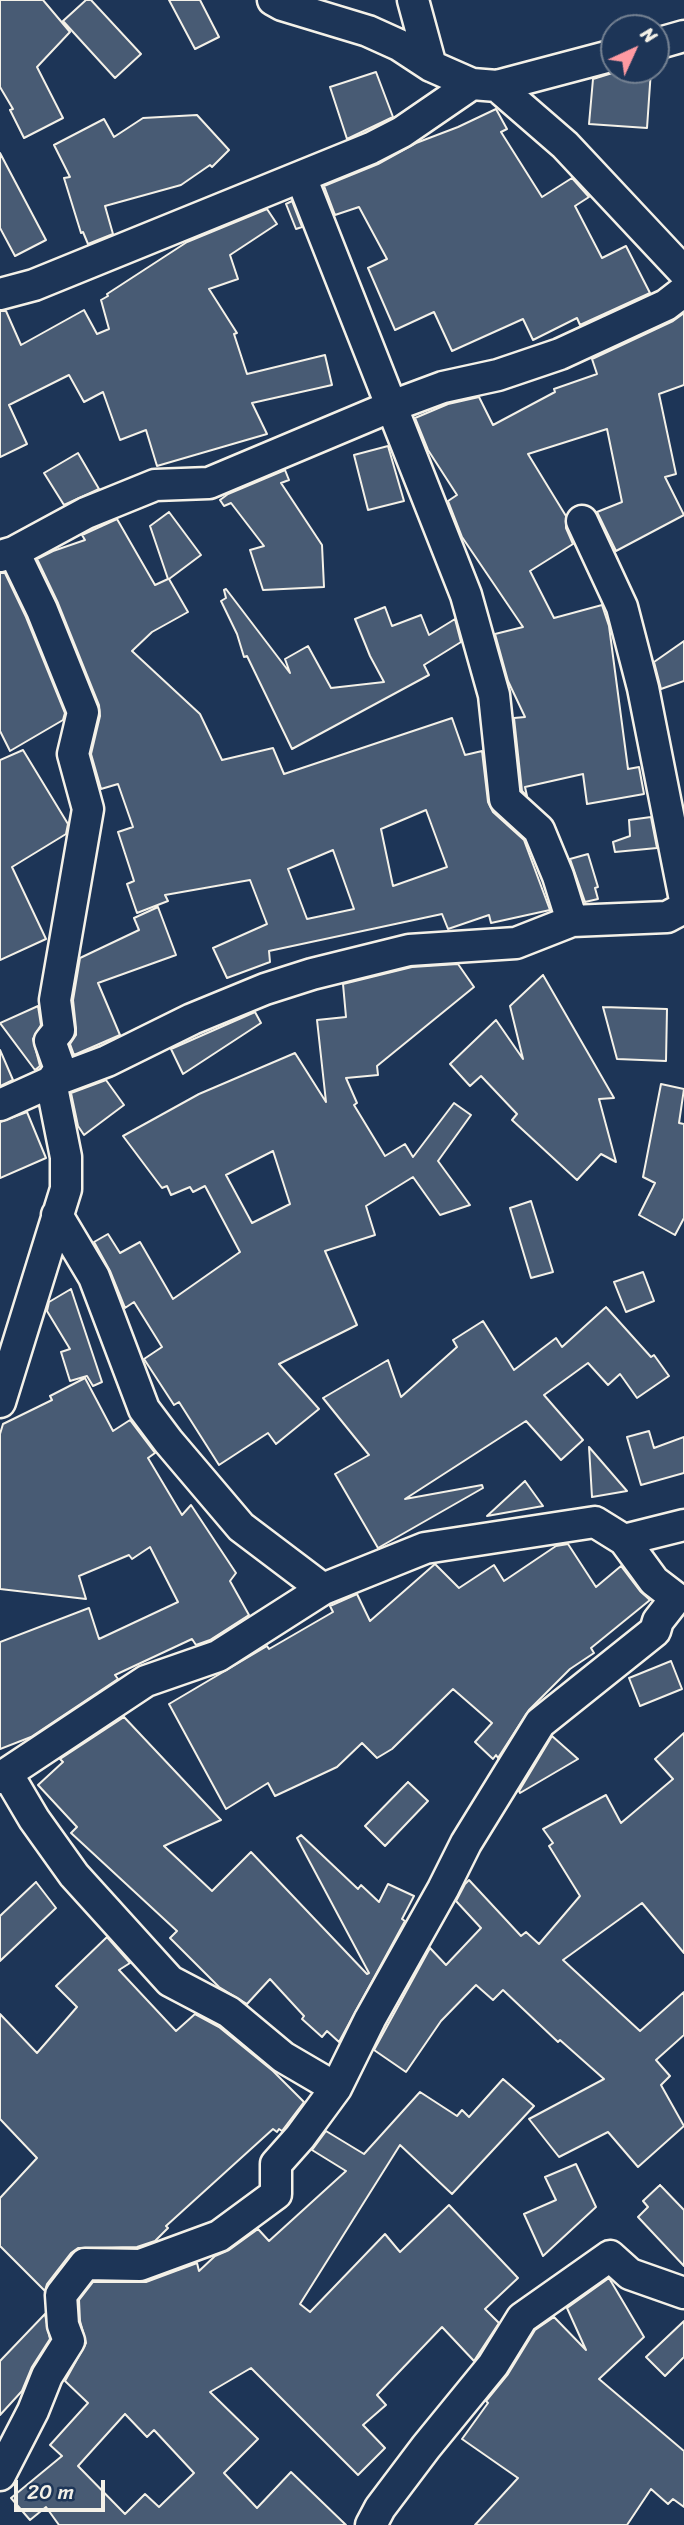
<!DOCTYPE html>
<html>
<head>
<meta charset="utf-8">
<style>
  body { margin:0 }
  #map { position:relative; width:684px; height:2525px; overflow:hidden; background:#1d3557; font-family:Sriracha,sans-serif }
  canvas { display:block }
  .north { position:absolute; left:600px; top:14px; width:70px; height:70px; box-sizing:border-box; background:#1d3557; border:2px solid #738091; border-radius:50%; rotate:45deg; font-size:19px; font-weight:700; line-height:28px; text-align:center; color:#f4f1e8 }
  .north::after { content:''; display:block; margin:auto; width:24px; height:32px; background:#ff9aa2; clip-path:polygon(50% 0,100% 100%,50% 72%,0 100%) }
  .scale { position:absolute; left:14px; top:2480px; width:91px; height:32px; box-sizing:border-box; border:4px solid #f4f1e8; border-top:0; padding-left:9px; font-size:21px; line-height:24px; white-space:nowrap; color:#f4f1e8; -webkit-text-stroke:5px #1d3557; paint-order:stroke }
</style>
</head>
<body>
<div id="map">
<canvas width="684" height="2525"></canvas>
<div class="north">N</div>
<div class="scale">20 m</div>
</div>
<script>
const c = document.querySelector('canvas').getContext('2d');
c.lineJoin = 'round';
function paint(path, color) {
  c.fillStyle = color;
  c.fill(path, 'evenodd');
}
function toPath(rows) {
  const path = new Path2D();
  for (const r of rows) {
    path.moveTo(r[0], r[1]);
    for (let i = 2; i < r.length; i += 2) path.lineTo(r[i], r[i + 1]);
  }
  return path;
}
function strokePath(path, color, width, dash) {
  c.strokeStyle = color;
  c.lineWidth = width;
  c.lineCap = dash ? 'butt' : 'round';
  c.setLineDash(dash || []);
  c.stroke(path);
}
const building = toPath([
  [0,0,43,0,70,32,37,67,63,118,24,138,10,110,13,109,0,87,0,0],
  [86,0,91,0,141,54,115,78,63,21,86,0],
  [169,0,200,0,219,37,195,49,169,0],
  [622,70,651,70,647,128,589,124,593,79,622,70],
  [376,72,393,117,347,139,330,87,376,72],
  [496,109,507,129,501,132,542,197,572,178,589,197,575,206,602,258,626,246,650,293,580,325,577,318,533,340,523,319,452,351,434,312,395,330,368,268,387,259,359,207,335,215,324,186,378,164,416,143,458,127,496,109],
  [197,115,229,150,212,167,210,165,181,185,105,206,113,234,88,244,83,232,81,233,64,178,70,177,54,145,104,119,114,137,143,118,197,115],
  [0,153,46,240,15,256,0,228,0,153],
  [292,201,302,227,296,229,286,204,292,201],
  [267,209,277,224,230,255,238,279,209,289,237,333,234,334,247,374,325,355,332,385,252,403,267,434,157,466,146,430,120,440,103,392,84,402,69,375,9,405,27,444,0,457,0,311,6,311,21,345,84,310,97,334,109,329,101,300,108,296,107,294,187,242,267,209],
  [684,313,684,385,659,394,676,474,665,477,684,515,616,551,597,512,622,502,607,429,528,454,566,516,566,528,573,544,530,571,554,618,602,605,609,626,628,769,639,767,644,794,587,804,583,774,525,787,527,796,522,791,514,718,525,717,508,681,495,634,523,627,462,537,448,501,457,495,428,450,415,418,448,404,479,397,493,425,555,392,554,389,597,374,592,359,673,321,684,313],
  [388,446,404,501,368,510,354,455,388,446],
  [78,453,99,489,64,505,44,473,78,453],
  [285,470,289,480,281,483,322,545,324,587,263,590,250,550,264,546,231,503,224,506,220,500,228,494,285,470],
  [169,512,201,555,169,579,188,612,152,632,132,651,200,714,222,760,273,748,284,774,452,718,465,755,482,751,488,802,493,812,524,840,550,910,491,923,489,915,448,929,442,914,269,951,270,962,227,978,213,948,267,924,250,880,165,895,168,901,137,913,127,884,134,881,118,832,133,827,118,784,101,789,91,754,100,716,99,705,58,603,37,559,53,551,85,540,82,535,117,519,155,585,168,579,150,526,169,512],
  [426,810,447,867,393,886,381,829,426,810],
  [333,850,354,909,307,919,288,869,333,850],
  [0,573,5,573,26,617,65,713,63,720,10,751,0,731,0,573],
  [226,589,290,673,285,659,308,646,331,688,384,682,370,656,355,619,385,607,392,626,421,615,429,635,455,619,461,642,424,665,429,675,292,749,247,656,244,657,237,634,221,601,226,598,224,590,226,589],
  [684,641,684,681,661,689,654,662,684,641],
  [23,750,68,824,66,834,12,867,46,939,0,960,0,760,23,750],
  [651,817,657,848,615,852,613,842,630,836,629,820,651,817],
  [588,854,598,887,595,888,598,899,585,902,570,859,588,854],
  [158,907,176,955,98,983,120,1035,74,1055,70,1044,76,1035,76,1028,73,1000,80,958,139,930,134,918,158,907],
  [458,964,474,987,377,1066,378,1075,346,1078,357,1103,354,1105,385,1156,405,1144,413,1157,454,1103,471,1115,438,1161,470,1205,440,1215,413,1177,366,1206,375,1235,325,1251,357,1325,279,1364,319,1409,276,1444,268,1433,219,1465,179,1402,174,1405,144,1359,162,1347,134,1302,125,1308,110,1271,94,1242,108,1234,120,1253,140,1242,173,1299,240,1252,205,1186,193,1192,190,1187,171,1195,167,1186,162,1188,123,1136,199,1094,295,1053,326,1102,317,1020,346,1017,343,984,412,967,458,964],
  [273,1151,290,1204,252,1223,226,1175,273,1151],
  [543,975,614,1098,599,1099,616,1162,601,1154,577,1180,512,1120,517,1114,481,1076,470,1086,450,1064,496,1020,523,1059,510,1006,543,975],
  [38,1006,41,1025,33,1039,40,1066,35,1070,0,1023,38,1006],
  [603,1007,667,1009,666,1061,617,1059,603,1007],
  [255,1012,261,1023,183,1074,171,1049,255,1012],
  [0,1050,13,1080,0,1086,0,1050],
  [106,1080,124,1105,84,1135,78,1126,71,1093,106,1080],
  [661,1084,684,1089,679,1123,684,1124,684,1218,675,1235,639,1215,655,1183,643,1177,661,1084],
  [27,1112,46,1158,0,1178,0,1122,27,1112],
  [531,1201,553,1272,531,1278,510,1208,531,1201],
  [643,1272,654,1301,626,1312,614,1282,643,1272],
  [71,1289,102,1382,93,1386,87,1376,70,1381,61,1352,70,1349,47,1311,49,1302,71,1289],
  [606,1307,651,1357,654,1355,669,1376,637,1398,620,1374,608,1385,588,1363,544,1395,583,1440,561,1460,526,1421,405,1499,482,1485,483,1488,378,1548,335,1474,369,1455,323,1398,388,1360,401,1397,457,1347,453,1340,483,1321,514,1370,556,1338,562,1347,606,1307],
  [85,1378,113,1431,130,1420,155,1453,148,1458,182,1515,191,1505,236,1573,230,1581,249,1615,210,1640,196,1645,192,1639,115,1675,118,1679,31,1737,0,1749,0,1642,89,1608,99,1639,178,1602,150,1547,132,1559,129,1555,79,1576,86,1599,0,1589,0,1434,3,1424,52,1400,50,1396,85,1378],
  [649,1431,654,1448,684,1437,684,1473,641,1485,627,1437,649,1431],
  [589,1447,627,1491,592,1497,589,1447],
  [525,1481,543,1506,487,1516,525,1481],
  [568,1544,596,1587,621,1566,640,1591,650,1600,591,1648,594,1653,570,1669,529,1710,498,1758,496,1755,493,1759,475,1742,492,1723,453,1689,392,1749,377,1758,362,1743,337,1767,275,1796,268,1783,226,1809,169,1704,267,1646,269,1649,333,1612,330,1606,357,1594,370,1621,435,1564,459,1588,494,1565,504,1581,556,1546,568,1544],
  [671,1661,682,1689,640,1706,629,1678,671,1661],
  [124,1717,221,1820,164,1846,212,1891,251,1852,367,1974,369,1973,297,1838,301,1835,358,1889,361,1885,379,1902,388,1884,414,1896,402,1919,405,1921,339,2042,327,2031,322,2037,302,2019,304,2016,270,1979,247,2004,219,1987,170,1938,177,1931,71,1833,77,1827,38,1785,63,1762,60,1759,124,1717],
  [684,1733,684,1953,642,1903,563,1960,640,2031,684,1992,684,2035,656,2060,670,2076,661,2085,684,2126,638,2167,608,2132,559,2157,529,2119,604,2079,560,2040,558,2042,503,1990,493,2000,476,1985,441,2021,406,2072,374,2050,430,1948,446,1965,481,1928,456,1901,465,1884,469,1880,521,1936,526,1932,539,1944,580,1896,549,1846,553,1843,543,1829,606,1795,621,1823,673,1779,655,1759,684,1733],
  [552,1736,578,1759,520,1793,519,1791,552,1736],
  [408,1782,428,1801,385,1846,365,1826,408,1782],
  [36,1882,56,1908,0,1961,0,1916,36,1882],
  [107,1937,130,1963,119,1970,176,2031,195,2014,219,2027,273,2071,304,2102,282,2131,279,2129,277,2132,273,2129,166,2226,168,2228,155,2241,137,2247,78,2248,71,2253,47,2284,45,2291,0,2246,0,2198,37,2158,0,2119,0,2014,37,2053,77,2007,56,1986,107,1937],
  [503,2079,534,2106,452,2194,400,2145,300,2304,310,2312,385,2234,400,2252,449,2205,518,2278,485,2309,499,2323,474,2361,442,2327,377,2395,386,2405,363,2425,385,2448,358,2475,251,2368,210,2392,258,2439,224,2473,257,2508,291,2472,346,2525,59,2525,46,2507,30,2520,11,2498,62,2456,50,2445,88,2403,65,2381,86,2343,80,2321,79,2300,93,2282,146,2282,197,2263,199,2271,215,2256,229,2250,258,2229,269,2241,346,2171,312,2150,326,2131,364,2154,420,2092,457,2116,462,2110,469,2117,503,2079],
  [125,2414,147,2437,154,2430,194,2473,159,2507,145,2494,125,2514,78,2466,125,2414],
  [576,2164,596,2207,543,2256,524,2214,556,2200,545,2177,576,2164],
  [660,2185,684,2210,684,2266,638,2217,648,2207,643,2201,660,2185],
  [609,2278,644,2337,599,2379,684,2451,684,2507,673,2499,668,2504,651,2489,627,2525,475,2525,518,2478,462,2439,488,2403,486,2401,508,2374,535,2330,554,2317,586,2350,567,2308,609,2278],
  [45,2314,50,2339,32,2367,22,2391,0,2415,0,2361,45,2314],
  [684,2321,684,2357,665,2376,646,2357,684,2321]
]);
const minor = toPath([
  [273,0,282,5,368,31,399,45,431,66,472,84,497,86,614,55],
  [413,0,431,66],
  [656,44,684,36],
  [497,86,565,145,684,272],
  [301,177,466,595,494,695,505,799,539,830,558,876,572,921],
  [0,294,34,285,371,148,402,132,472,84],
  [582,521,622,607,643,688,684,895],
  [0,556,14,552,86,513,155,485,209,483,392,406,443,387,498,375,560,354,666,305,684,291],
  [0,1105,51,1082,107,1061,192,1019,265,989,312,974,409,950,516,943,572,921,667,917,684,908],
  [57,1215,94,1277,144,1409,168,1441,241,1527,323,1589],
  [0,1402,66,1189,66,1157,51,1082,60,1069,50,1041,59,1030,55,1000,88,809,73,754,83,712,42,610,14,552],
  [8,1775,34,1819,74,1875,170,1981,229,2012,283,2057,336,2088],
  [0,1778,146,1681,218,1656,323,1589,425,1548,595,1522,624,1540,684,1525],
  [0,2475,33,2411,47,2376,69,2341,63,2325,61,2295,85,2264,140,2265,219,2236,276,2194,276,2164,300,2137,336,2088,370,2019,443,1889,466,1843,540,1723,655,1631,658,1621,676,1598,654,1581,624,1540],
  [371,2525,380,2508,426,2447,493,2365,522,2318,610,2256,630,2274,684,2293]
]);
paint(building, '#485b74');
strokePath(building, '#f4f1e8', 2);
strokePath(minor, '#f4f1e8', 35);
strokePath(minor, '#1d3557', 30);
</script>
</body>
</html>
